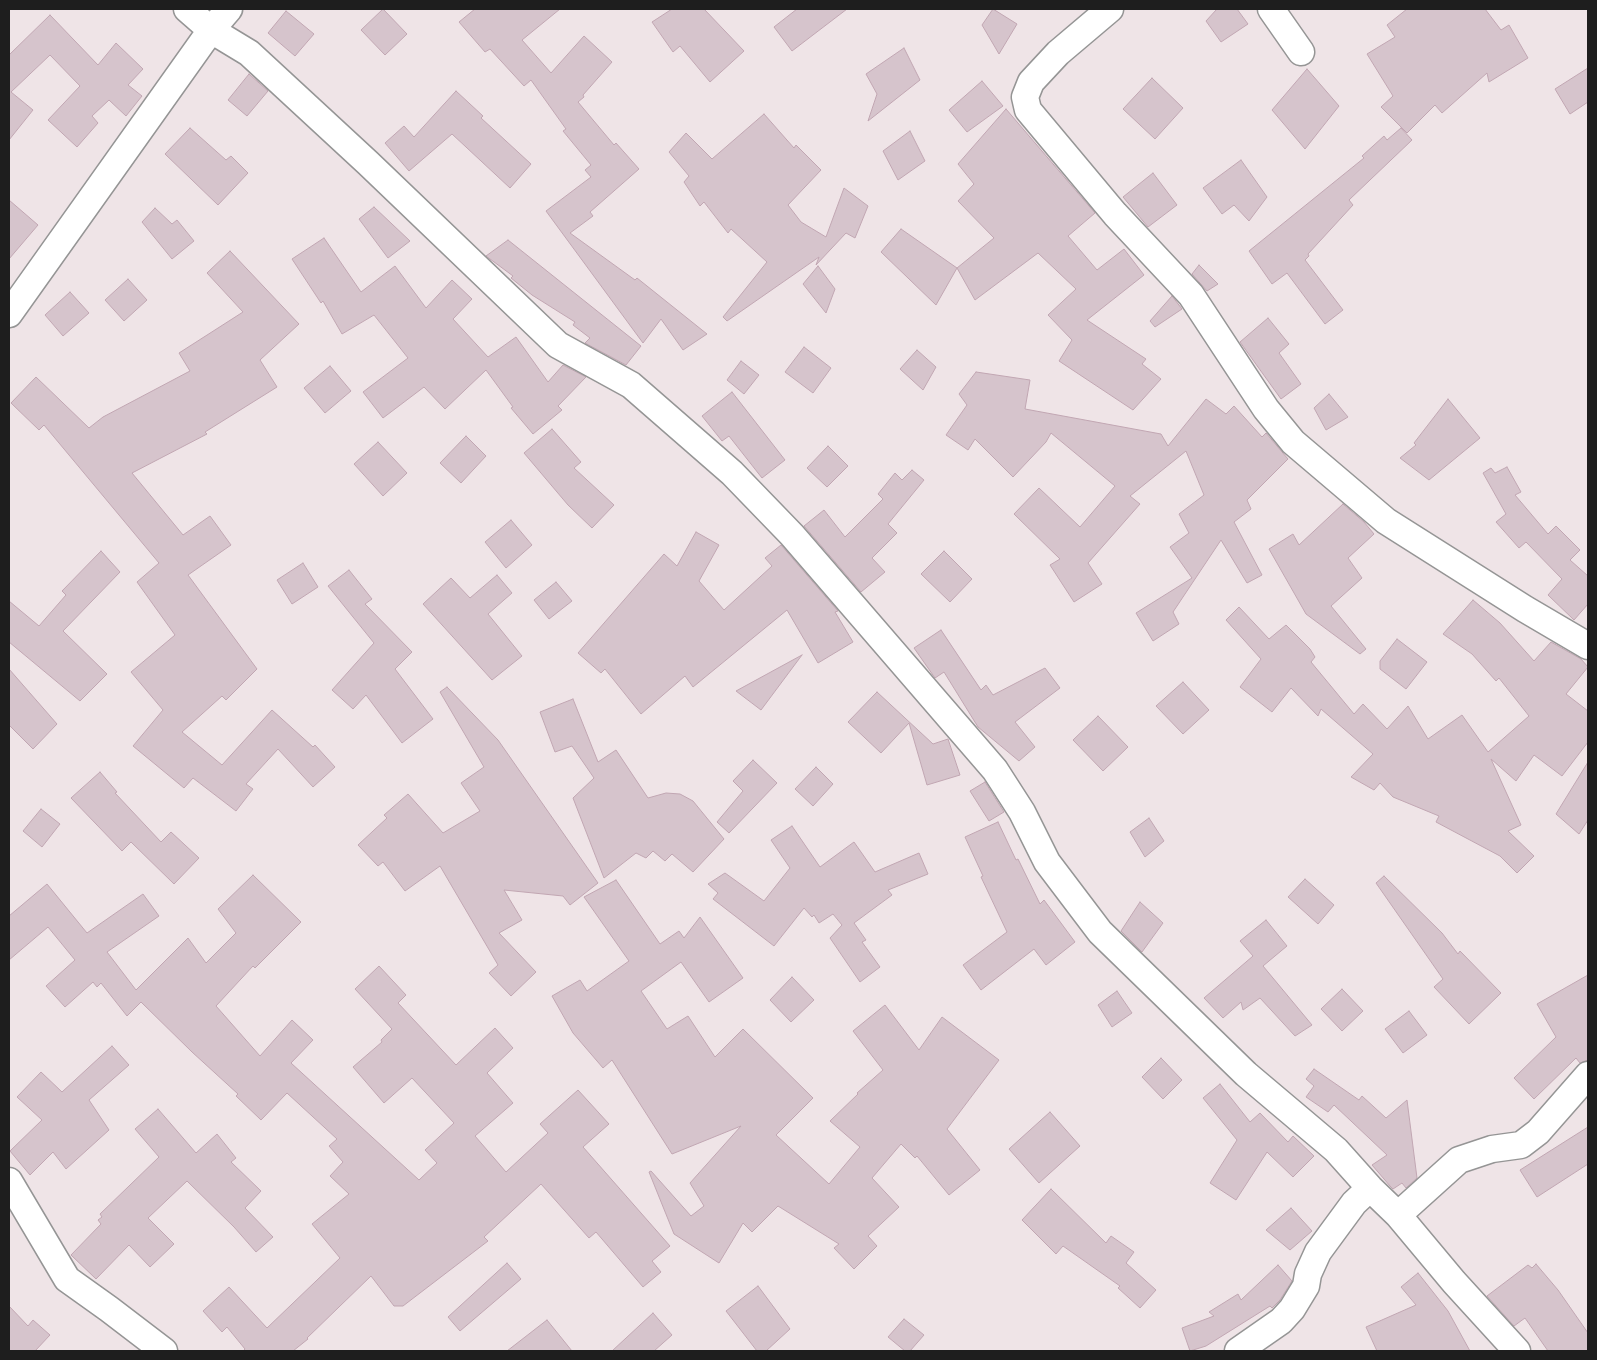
<!DOCTYPE html>
<html>
<head>
<meta charset="utf-8">
<style>
  body { margin:0 }
  #map { position:relative; width:1597px; height:1360px; overflow:hidden; background:#efe4e7; font-family:"Space Grotesk",sans-serif }
  canvas { display:block }
  .frame { position:absolute; inset:0; border:10px solid #1e1e1e; pointer-events:none }
</style>
</head>
<body>
<div id="map">
<canvas width="1597" height="1360"></canvas>
<div class="frame"></div>
</div>
<script>
const c = document.querySelector('canvas').getContext('2d');
c.lineJoin = 'round';
function paint(path, color) {
  c.fillStyle = color;
  c.fill(path, 'evenodd');
}
function toPath(rows) {
  const path = new Path2D();
  for (const r of rows) {
    path.moveTo(r[0], r[1]);
    for (let i = 2; i < r.length; i += 2) path.lineTo(r[i], r[i + 1]);
  }
  return path;
}
function strokePath(path, color, width, dash) {
  c.strokeStyle = color;
  c.lineWidth = width;
  c.lineCap = dash ? 'butt' : 'round';
  c.setLineDash(dash || []);
  c.stroke(path);
}
const building = toPath([
  [383,9,407,34,385,55,361,30,383,9],
  [475,9,560,9,522,40,551,73,584,36,612,62,583,95,584,97,578,102,614,145,616,143,639,169,590,212,593,216,570,233,635,280,637,278,707,334,683,350,661,319,643,343,546,211,591,177,585,170,591,165,563,131,566,129,531,80,524,86,490,49,485,52,459,22,475,9],
  [672,9,704,9,744,51,710,82,680,46,673,52,652,22,672,9],
  [797,9,847,9,792,51,774,27,797,9],
  [993,9,1017,24,999,54,982,25,993,9],
  [1217,9,1237,9,1248,24,1221,42,1206,21,1217,9],
  [1407,9,1485,9,1501,30,1509,25,1528,58,1489,82,1487,73,1442,113,1435,105,1407,133,1381,107,1393,96,1367,54,1395,37,1387,25,1407,9],
  [286,11,314,34,295,56,268,33,286,11],
  [50,15,98,65,116,43,143,69,128,85,142,96,126,116,109,100,92,116,98,123,77,147,48,120,80,86,50,55,11,92,33,110,9,140,9,55,50,15],
  [904,48,920,80,868,121,877,94,866,74,904,48],
  [1588,68,1588,102,1570,114,1555,89,1588,68],
  [1307,69,1339,106,1305,149,1272,110,1307,69],
  [249,74,268,91,247,116,228,100,249,74],
  [1152,78,1183,108,1155,139,1123,109,1152,78],
  [982,81,1003,106,967,132,949,110,982,81],
  [456,91,483,116,481,118,531,164,510,188,452,134,409,171,385,143,404,126,414,137,456,91],
  [1006,109,1095,213,1068,236,1097,270,1124,249,1144,275,1087,320,1146,359,1142,364,1161,379,1133,410,1059,361,1072,340,1048,315,1076,289,1038,253,975,300,957,268,994,238,958,201,974,184,958,164,1006,109],
  [764,114,794,148,796,145,821,170,788,205,801,222,826,237,844,188,868,206,855,238,846,233,816,265,819,257,727,321,723,317,767,262,731,229,728,233,704,202,700,206,684,182,689,176,669,152,686,133,712,159,764,114],
  [190,128,226,160,231,156,248,173,218,205,165,154,190,128],
  [1401,128,1412,140,1349,200,1353,205,1308,254,1309,256,1305,260,1343,310,1325,324,1287,273,1272,284,1249,251,1364,158,1362,156,1384,136,1387,140,1401,128],
  [910,131,925,161,898,180,883,151,910,131],
  [1241,160,1267,197,1249,221,1234,205,1222,214,1203,188,1241,160],
  [1153,173,1177,205,1148,227,1123,197,1153,173],
  [9,200,38,225,9,259,9,200],
  [374,207,410,241,388,258,359,219,374,207],
  [155,208,172,224,177,220,194,241,172,259,142,222,155,208],
  [901,229,957,268,936,305,881,252,901,229],
  [324,238,361,292,395,266,426,308,452,280,472,299,453,319,488,357,516,337,548,382,563,365,586,377,558,406,562,410,533,434,511,408,513,407,486,370,445,409,424,387,383,418,363,392,408,358,374,315,342,334,323,301,321,303,292,259,324,238],
  [508,240,641,346,626,365,585,343,590,338,573,325,575,322,532,295,511,278,513,276,486,256,508,240],
  [230,251,299,324,260,360,277,387,205,432,207,434,132,473,183,535,210,516,231,545,188,575,257,669,226,700,222,696,182,732,222,765,272,710,313,747,315,745,335,767,313,787,278,749,246,784,253,789,236,811,193,778,184,788,133,746,163,710,131,672,175,635,137,582,159,563,44,425,39,430,11,403,36,377,89,428,103,417,190,371,179,353,243,312,207,273,230,251],
  [1199,265,1218,284,1207,291,1192,274,1199,265],
  [818,266,835,289,826,313,803,284,818,266],
  [128,279,147,300,124,321,105,300,128,279],
  [70,292,89,313,63,336,45,315,70,292],
  [1172,296,1182,309,1155,327,1150,321,1172,296],
  [1268,318,1289,344,1279,353,1301,384,1281,399,1240,342,1268,318],
  [804,347,831,368,813,393,785,372,804,347],
  [917,350,936,367,923,390,900,369,917,350],
  [741,361,759,375,744,394,727,380,741,361],
  [330,366,351,391,325,413,304,388,330,366],
  [976,372,1030,380,1025,409,1161,434,1168,446,1206,399,1226,414,1234,406,1262,437,1266,433,1288,459,1247,500,1251,509,1234,522,1262,575,1247,583,1221,540,1173,612,1179,624,1153,641,1136,613,1192,578,1170,547,1189,533,1179,514,1204,495,1186,451,1130,496,1140,504,1088,563,1102,584,1074,602,1050,565,1060,559,1014,514,1039,488,1080,527,1115,486,1051,433,1046,442,1013,477,975,439,968,450,946,435,967,405,959,394,976,372],
  [732,392,785,460,762,478,729,436,722,441,702,416,732,392],
  [1329,394,1348,417,1326,430,1314,408,1329,394],
  [1448,399,1480,438,1429,480,1400,458,1416,445,1414,443,1448,399],
  [552,429,581,462,574,468,614,505,592,528,568,505,524,453,552,429],
  [466,436,486,456,461,483,440,463,466,436],
  [378,442,407,473,383,496,354,464,378,442],
  [828,446,848,466,827,487,807,468,828,446],
  [1507,467,1521,492,1515,495,1548,534,1556,526,1580,550,1570,560,1588,576,1588,604,1574,620,1548,595,1562,579,1526,542,1519,548,1496,522,1506,514,1483,473,1491,468,1495,473,1507,467],
  [912,470,924,480,888,524,897,533,872,558,885,572,861,592,804,526,824,510,845,537,883,499,878,494,895,473,902,480,912,470],
  [1343,504,1364,522,1374,534,1348,558,1362,578,1331,606,1366,649,1360,654,1306,614,1269,549,1293,534,1299,545,1343,504],
  [511,520,532,545,506,568,485,542,511,520],
  [696,532,719,545,699,581,724,610,772,566,765,558,781,545,838,611,835,612,853,642,818,663,787,610,693,687,685,676,641,714,605,669,601,673,578,653,664,554,677,566,696,532],
  [101,551,120,572,63,631,107,674,80,701,9,642,9,601,39,626,66,595,62,591,101,551],
  [944,551,972,579,950,602,921,574,944,551],
  [303,563,318,587,292,604,277,580,303,563],
  [349,570,372,599,365,604,412,652,395,669,433,719,402,743,366,695,353,709,332,690,374,643,328,586,349,570],
  [497,575,512,593,488,614,522,656,492,680,423,604,451,578,470,598,497,575],
  [556,582,572,601,549,619,534,600,556,582],
  [1473,600,1500,623,1534,661,1551,642,1581,659,1588,667,1566,694,1588,711,1588,742,1562,776,1534,755,1516,781,1491,759,1521,825,1508,831,1534,856,1517,873,1500,856,1436,822,1439,816,1393,797,1380,783,1374,790,1351,777,1373,754,1321,709,1318,716,1291,688,1272,712,1240,687,1261,659,1226,620,1239,607,1269,639,1286,625,1310,649,1315,657,1311,662,1354,714,1363,704,1387,729,1408,706,1428,739,1462,715,1488,752,1529,716,1499,678,1496,681,1472,654,1443,634,1473,600],
  [941,630,981,690,986,685,993,695,1045,668,1060,688,1015,722,1035,747,1019,761,978,727,944,672,935,678,914,648,941,630],
  [1397,639,1427,662,1406,689,1380,669,1380,661,1397,639],
  [802,655,761,710,736,691,802,655],
  [9,669,57,724,33,749,9,725,9,669],
  [1183,682,1209,710,1183,734,1156,706,1183,682],
  [447,687,498,740,598,883,570,905,563,896,504,890,522,920,499,933,536,972,511,996,489,973,498,965,440,866,405,891,383,862,378,866,358,845,387,818,384,815,408,794,443,833,480,811,461,783,484,767,440,692,447,687],
  [877,692,933,744,948,739,960,775,927,785,909,723,881,753,848,722,877,692],
  [573,699,598,762,616,750,648,798,666,793,680,794,693,801,724,839,693,872,672,854,665,861,653,851,646,858,636,853,604,878,573,798,594,778,572,746,555,752,540,712,573,699],
  [1098,716,1128,747,1103,771,1073,740,1098,716],
  [753,760,777,783,729,833,717,822,743,791,733,781,753,760],
  [1588,762,1588,820,1579,834,1556,814,1588,762],
  [816,767,833,784,813,806,795,789,816,767],
  [100,772,117,792,115,793,161,842,171,832,199,858,174,884,131,842,122,851,71,798,100,772],
  [985,782,1004,812,989,821,970,791,985,782],
  [41,809,60,824,42,847,23,831,41,809],
  [1149,818,1164,841,1145,857,1130,832,1149,818],
  [998,822,1016,860,1018,859,1040,904,1044,900,1075,942,1046,965,1034,949,981,990,963,965,1007,932,981,877,983,876,965,837,998,822],
  [792,826,820,867,854,842,875,872,919,853,928,874,888,890,892,895,854,923,866,940,862,942,880,967,860,982,830,938,842,925,833,914,819,923,814,915,812,917,804,908,774,946,713,899,718,893,708,884,725,873,764,901,790,868,771,840,792,826],
  [253,875,301,922,255,968,253,966,216,1006,260,1056,292,1020,313,1040,291,1063,419,1180,437,1163,425,1150,454,1123,412,1078,384,1103,353,1067,382,1042,381,1040,392,1029,355,989,379,966,406,995,398,1003,456,1065,495,1028,513,1048,487,1073,513,1103,475,1136,506,1172,548,1133,540,1124,578,1090,609,1124,583,1147,670,1246,652,1261,661,1272,643,1287,596,1232,589,1238,541,1184,484,1237,488,1241,403,1306,394,1306,371,1276,307,1338,308,1339,293,1351,243,1351,245,1349,227,1327,222,1332,203,1311,229,1287,267,1328,340,1258,312,1224,349,1194,330,1176,343,1162,329,1146,337,1139,287,1093,261,1120,236,1096,238,1094,192,1052,141,1002,127,1016,101,983,97,987,93,982,65,1007,46,986,75,960,48,927,9,960,9,916,47,884,87,933,143,894,159,916,107,952,136,990,188,938,206,963,236,933,218,909,253,875],
  [1384,876,1442,933,1458,954,1460,951,1501,993,1469,1024,1434,987,1443,979,1376,883,1384,876],
  [1305,879,1334,905,1318,924,1288,897,1305,879],
  [616,880,660,944,679,931,684,938,700,917,743,978,709,1002,681,962,641,991,667,1029,688,1016,715,1057,743,1029,813,1098,776,1135,829,1184,860,1147,830,1121,858,1094,857,1093,883,1070,853,1031,885,1005,919,1050,942,1017,999,1060,947,1129,980,1170,949,1195,917,1156,915,1158,901,1144,872,1178,899,1207,868,1236,877,1246,854,1269,834,1248,839,1244,778,1206,752,1232,743,1223,719,1263,674,1234,649,1172,651,1171,691,1216,704,1206,690,1183,741,1126,672,1154,612,1060,603,1068,573,1033,552,996,580,980,587,991,629,961,584,897,616,880],
  [1140,902,1163,923,1142,952,1121,931,1140,902],
  [1266,920,1287,946,1263,966,1312,1025,1295,1036,1260,998,1243,1010,1241,1002,1223,1018,1204,998,1253,956,1240,941,1266,920],
  [1588,975,1588,1060,1580,1063,1576,1058,1534,1099,1514,1078,1556,1037,1537,1004,1588,975],
  [792,977,814,1000,791,1022,770,1000,792,977],
  [1342,989,1363,1011,1342,1031,1321,1009,1342,989],
  [1117,991,1132,1013,1112,1027,1098,1005,1117,991],
  [1409,1011,1427,1035,1403,1053,1385,1029,1409,1011],
  [112,1046,129,1065,89,1100,109,1130,66,1169,53,1152,30,1175,10,1151,42,1120,17,1097,41,1072,62,1092,112,1046],
  [1161,1058,1182,1080,1163,1099,1142,1077,1161,1058],
  [1314,1069,1359,1100,1362,1096,1386,1118,1407,1100,1417,1178,1406,1188,1402,1183,1393,1189,1390,1186,1372,1165,1387,1155,1334,1105,1328,1112,1306,1097,1314,1086,1306,1079,1314,1069],
  [1220,1084,1250,1122,1260,1113,1288,1142,1293,1136,1314,1156,1293,1177,1267,1152,1236,1200,1210,1183,1237,1140,1203,1098,1220,1084],
  [158,1109,196,1153,217,1134,236,1158,231,1162,261,1191,245,1208,273,1237,256,1252,234,1227,187,1181,148,1218,174,1244,150,1267,129,1245,96,1279,71,1255,101,1224,98,1220,102,1217,100,1214,159,1157,135,1129,158,1109],
  [1050,1112,1080,1146,1039,1183,1009,1149,1050,1112],
  [1588,1127,1588,1164,1537,1197,1520,1170,1588,1127],
  [1051,1189,1106,1243,1111,1236,1134,1252,1126,1263,1156,1290,1140,1308,1118,1288,1120,1286,1063,1246,1056,1254,1022,1220,1051,1189],
  [1291,1208,1312,1231,1290,1250,1266,1230,1291,1208],
  [507,1263,521,1279,460,1331,448,1317,507,1263],
  [1536,1264,1558,1290,1588,1333,1588,1351,1548,1351,1525,1318,1514,1326,1487,1296,1528,1265,1532,1268,1536,1264],
  [1278,1265,1292,1281,1280,1300,1272,1308,1270,1306,1206,1346,1190,1351,1182,1328,1214,1316,1209,1312,1238,1294,1241,1300,1278,1265],
  [1418,1273,1448,1311,1470,1351,1377,1351,1366,1327,1416,1305,1401,1287,1418,1273],
  [758,1286,790,1329,766,1351,757,1351,726,1311,758,1286],
  [9,1306,28,1326,33,1320,50,1335,35,1351,9,1351,9,1306],
  [653,1313,672,1335,654,1351,612,1351,653,1313],
  [904,1319,924,1335,910,1351,905,1351,888,1337,904,1319],
  [547,1320,572,1351,507,1351,547,1320]
]);
const street = toPath([
  [187,9,211,30,249,53,368,163,558,345,631,385,732,473,792,535,995,770,1022,812,1047,862,1100,932,1246,1074,1336,1150,1370,1188,1398,1215,1454,1282,1517,1351],
  [1110,9,1058,53,1031,82,1025,97,1028,110,1115,214,1191,295,1266,409,1293,442,1386,521,1525,609,1588,646],
  [1271,9,1301,52],
  [9,314,211,30,229,9],
  [9,1181,67,1279,109,1309,164,1351],
  [1398,1215,1459,1160,1492,1149,1521,1145,1538,1132,1588,1075],
  [1238,1351,1281,1321,1292,1309,1306,1286,1308,1274,1318,1252,1354,1203,1370,1188]
]);
paint(building, '#d6c4cc');
strokePath(building, '#c1a6b2', 1);
strokePath(street, '#959595', 29);
strokePath(street, '#fff', 26);
</script>
</body>
</html>
